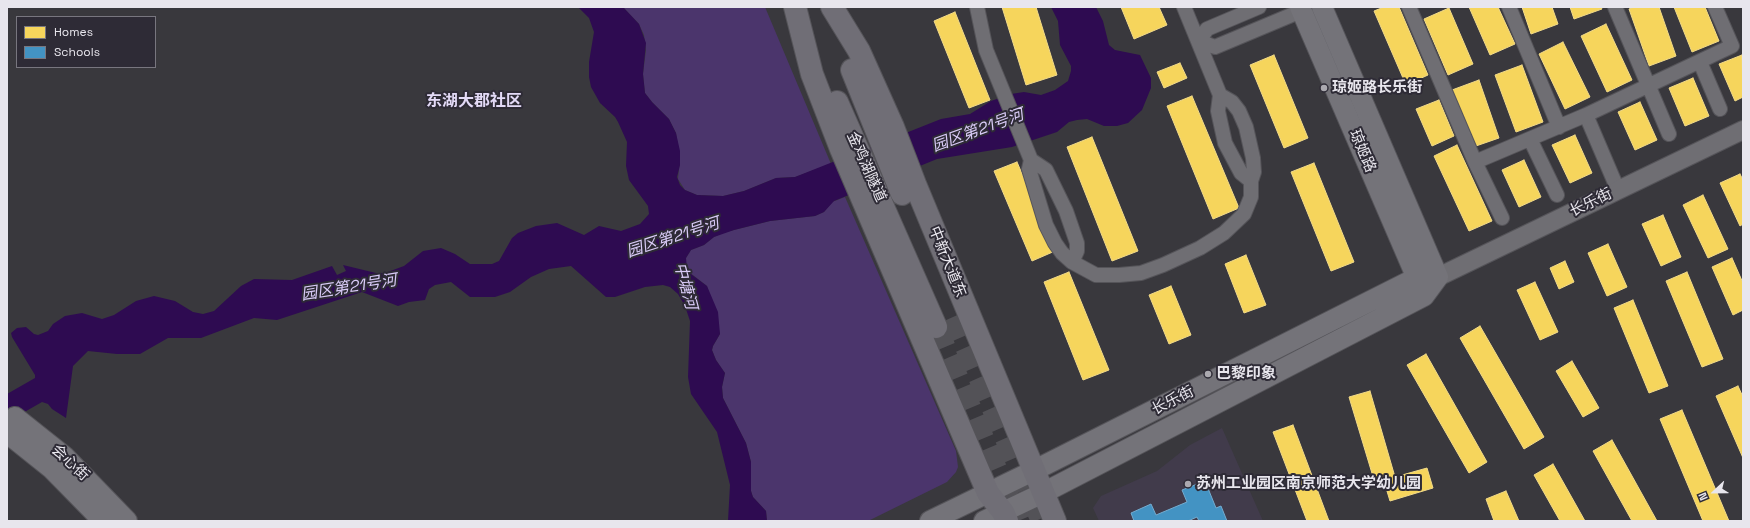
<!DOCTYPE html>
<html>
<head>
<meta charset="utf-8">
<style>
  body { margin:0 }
  #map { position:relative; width:1750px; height:528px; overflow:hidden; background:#39383d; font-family:"Space Grotesk",sans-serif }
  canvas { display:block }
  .frame { position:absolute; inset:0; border:8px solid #e8e6ed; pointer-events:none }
  .legend { position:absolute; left:16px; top:16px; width:140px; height:52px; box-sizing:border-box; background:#2e2b36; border:1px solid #78767f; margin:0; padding:5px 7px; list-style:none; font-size:12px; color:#e8e6ed }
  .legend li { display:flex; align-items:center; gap:8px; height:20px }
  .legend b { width:20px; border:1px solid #78767f }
  .north { position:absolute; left:1694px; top:472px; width:40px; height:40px; -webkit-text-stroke:3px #2e2b36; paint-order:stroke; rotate:248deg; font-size:11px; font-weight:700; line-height:16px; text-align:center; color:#e8e6ed }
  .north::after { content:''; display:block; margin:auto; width:14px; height:18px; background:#e8e6ed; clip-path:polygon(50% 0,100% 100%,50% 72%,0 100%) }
</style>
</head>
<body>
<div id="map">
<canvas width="1750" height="528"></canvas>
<div class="frame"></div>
<ul class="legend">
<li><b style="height:11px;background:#f6d55c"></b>Homes</li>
<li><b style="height:11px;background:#4393c3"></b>Schools</li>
</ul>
<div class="north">N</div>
</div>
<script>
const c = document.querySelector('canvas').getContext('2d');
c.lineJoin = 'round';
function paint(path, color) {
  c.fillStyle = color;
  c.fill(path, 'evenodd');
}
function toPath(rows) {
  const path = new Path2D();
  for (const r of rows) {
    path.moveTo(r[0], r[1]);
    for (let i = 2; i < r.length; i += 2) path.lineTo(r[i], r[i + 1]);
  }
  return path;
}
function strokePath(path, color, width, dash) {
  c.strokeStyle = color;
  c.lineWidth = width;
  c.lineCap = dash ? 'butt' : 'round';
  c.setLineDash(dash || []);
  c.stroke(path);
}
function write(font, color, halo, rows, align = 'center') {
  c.font = font + ' "Space Grotesk","Noto Sans SC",sans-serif';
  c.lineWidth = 4;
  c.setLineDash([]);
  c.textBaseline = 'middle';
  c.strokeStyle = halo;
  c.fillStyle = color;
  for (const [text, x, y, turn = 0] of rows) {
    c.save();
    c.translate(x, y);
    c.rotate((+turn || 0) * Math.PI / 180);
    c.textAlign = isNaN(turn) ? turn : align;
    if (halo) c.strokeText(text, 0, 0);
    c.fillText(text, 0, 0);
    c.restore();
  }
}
const built = toPath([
  [1222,428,1263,521,1099,521,1093,508,1101,496,1157,471,1190,445]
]);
const green = toPath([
  [623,7,765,7,831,164,795,177,776,178,744,191,723,196,697,195,685,190,678,179,680,159,676,133,669,119,652,102,645,93,643,74,646,50,644,35,639,24],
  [845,197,956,451,958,467,956,472,947,482,868,521,767,521,766,511,753,497,751,491,751,462,746,443,723,398,722,387,725,373,716,360,712,350,713,346,720,334,707,286,689,272,686,265,686,258,691,250,704,245,714,237,722,233,770,221,815,216,824,212,832,202]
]);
const water = toPath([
  [578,7,623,7,639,24,646,43,643,74,645,93,652,102,669,119,676,133,680,151,680,165,677,177,680,185,685,190,697,195,723,196,744,191,776,178,795,177,941,119,970,114,991,101,1011,94,1024,92,1041,95,1055,90,1068,81,1071,71,1071,66,1060,45,1058,21,1051,7,1096,7,1103,21,1109,45,1115,50,1140,55,1151,78,1151,88,1142,110,1128,123,1117,126,1104,126,1087,119,1077,120,1069,122,1057,132,1012,147,937,159,834,201,824,212,815,216,770,221,734,230,714,237,704,245,691,250,686,258,687,269,691,274,707,286,718,312,720,334,713,346,712,350,716,360,725,373,722,387,723,398,746,443,751,462,751,491,753,497,766,511,767,521,728,521,730,485,717,432,691,394,688,377,690,321,685,306,678,294,670,287,663,285,645,287,615,297,606,297,571,266,549,269,531,277,510,292,495,297,470,297,451,282,435,285,429,289,425,300,409,302,398,306,362,292,277,320,254,318,201,338,168,338,140,354,117,354,88,351,73,366,66,418,52,409,48,404,42,402,7,422,7,394,35,378,35,375,12,337,11,333,17,328,26,327,34,334,38,335,48,331,53,324,65,316,82,313,102,319,114,315,136,301,154,296,175,301,193,312,203,314,214,311,241,286,254,279,292,280,332,266,337,275,346,271,343,265,376,273,385,273,404,266,423,251,441,248,455,254,470,264,492,264,499,261,512,238,518,233,536,226,557,223,584,235,599,226,621,231,640,224,649,214,648,206,629,180,626,166,627,142,618,122,615,117,600,103,591,87,589,77,589,62,594,32,589,18]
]);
const homes = toPath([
  [1002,7,1036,7,1057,75,1026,85,1002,7],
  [1121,7,1159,7,1167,25,1134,39,1121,7],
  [1384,7,1399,7,1428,75,1406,85,1374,11,1384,7],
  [1469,7,1498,7,1515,44,1490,55,1469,7],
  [1522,7,1552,7,1558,24,1531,34,1522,7],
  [1570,7,1601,7,1602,9,1574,19,1570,7],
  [1634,7,1659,7,1676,56,1649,66,1629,9,1634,7],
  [1674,7,1705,7,1719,41,1692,52,1674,7],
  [1449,8,1473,64,1448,75,1424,19,1449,8],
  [955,12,990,100,969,108,934,21,955,12],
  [1606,24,1632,80,1607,92,1581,36,1606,24],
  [1563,42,1590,97,1565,109,1539,54,1563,42],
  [1274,55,1308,138,1284,148,1250,65,1274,55],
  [1742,55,1743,97,1735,101,1719,64,1742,55],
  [1180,63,1187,78,1164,88,1157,72,1180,63],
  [1522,65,1543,122,1516,132,1495,75,1522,65],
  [1693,78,1709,116,1685,126,1669,88,1693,78],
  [1479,80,1499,138,1473,147,1452,90,1479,80],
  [1192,96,1239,208,1213,219,1167,106,1192,96],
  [1439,100,1454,136,1432,146,1416,109,1439,100],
  [1640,102,1657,140,1635,150,1618,112,1640,102],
  [1575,135,1592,173,1570,183,1552,145,1575,135],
  [1092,137,1138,251,1112,261,1067,147,1092,137],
  [1457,145,1492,221,1469,231,1434,156,1457,145],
  [1524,160,1541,197,1519,207,1502,170,1524,160],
  [1017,162,1055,251,1032,261,994,171,1017,162],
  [1314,163,1354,262,1331,271,1291,172,1314,163],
  [1740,174,1743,180,1743,224,1740,226,1720,183,1740,174],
  [1703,195,1728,249,1708,258,1683,205,1703,195],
  [1663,215,1681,257,1661,266,1642,224,1663,215],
  [1608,244,1627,287,1607,296,1588,253,1608,244],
  [1246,255,1266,305,1244,313,1225,264,1246,255],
  [1732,258,1743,283,1743,310,1733,315,1712,267,1732,258],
  [1565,261,1574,282,1559,289,1550,268,1565,261],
  [1069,272,1109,370,1083,380,1044,282,1069,272],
  [1687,272,1723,359,1702,367,1666,281,1687,272],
  [1535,282,1558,332,1540,340,1517,290,1535,282],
  [1171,286,1191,335,1169,344,1149,295,1171,286],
  [1633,300,1668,386,1649,393,1614,308,1633,300],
  [1480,326,1544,437,1524,449,1460,338,1480,326],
  [1426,354,1487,462,1469,473,1407,365,1426,354],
  [1572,361,1599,408,1583,417,1556,371,1572,361],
  [1738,386,1743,397,1743,458,1716,396,1738,386],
  [1370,391,1395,477,1427,468,1433,488,1390,501,1383,478,1374,480,1349,397,1370,391],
  [1682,410,1729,521,1703,521,1660,419,1682,410],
  [1293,425,1329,521,1307,521,1273,432,1293,425],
  [1612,440,1657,521,1632,521,1593,451,1612,440],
  [1553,464,1585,521,1560,521,1534,475,1553,464],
  [1506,491,1519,521,1494,521,1486,499,1506,491]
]);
const schools = toPath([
  [1205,481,1216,508,1221,506,1227,521,1199,521,1197,517,1188,521,1134,521,1131,513,1151,504,1156,515,1187,502,1182,490,1205,481]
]);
const primaryTunnel = toPath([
  [953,317,1042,521],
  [936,327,1018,521]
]);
const minor = toPath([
  [977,7,986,50,1031,160],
  [1184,7,1220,95,1218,111,1225,143,1241,173,1251,181,1254,172,1253,158,1246,127,1239,111,1232,102,1220,95],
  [1259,7,1207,29,1199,41,1215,47,1301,11],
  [1409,7,1475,162,1586,115],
  [1509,7,1559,127],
  [1615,7,1669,134],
  [1700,62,1720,109],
  [1530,139,1557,195],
  [1475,162,1502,218],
  [1618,190,1586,115,1732,46,1715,7],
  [1072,262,1062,253,1055,243,1046,225,1029,169,1031,160,1046,170,1066,211,1077,243,1077,251,1072,262,1096,275,1119,275,1141,273,1163,265,1200,248,1224,233,1244,214,1251,197,1251,181]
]);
const tertiary = toPath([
  [1438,277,1743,130]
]);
const secondary = toPath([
  [1300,7,1422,290],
  [1322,7,1438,277],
  [15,417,64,456,127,521],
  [7,433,52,469,103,521],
  [930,521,1033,471,1416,278,1438,277],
  [984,521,1043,493,1424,296,1438,277]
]);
const primary = toPath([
  [795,7,812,74,841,149,988,493,1003,512,1007,521],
  [832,7,859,51,893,127,915,184,1055,521],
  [852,70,902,194],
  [837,102,936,327]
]);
const markers = [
  [1324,88,4,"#aba9af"],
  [1208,374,4,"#aba9af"],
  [1188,484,4,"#aba9af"]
];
const poiNames = [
  ["琼姬路长乐街",1332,88],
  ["巴黎印象",1216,374],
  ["苏州工业园区南京师范大学幼儿园",1196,484]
];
const streetNames = [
  ["琼姬路",1362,151,67],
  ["金鸡湖隧道",866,167,66],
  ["长乐街",1591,203,-26],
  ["中新大道东",947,262,68],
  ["长乐街",1173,401,-27],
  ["会心街",70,463,43]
];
const neighbourhoodNames = [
  ["东湖大郡社区",474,102]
];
const waterNames = [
  ["园区第21号河",978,131,-20],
  ["园区第21号河",673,238,-18],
  ["中塘河",685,286,75],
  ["园区第21号河",349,288,-9]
];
paint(built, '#413b4b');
paint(green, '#4b356c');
paint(water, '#2e0b51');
paint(homes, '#f6d55c');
strokePath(homes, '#f2da88', 1);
paint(schools, '#4393c3');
strokePath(schools, '#74acd0', 1);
strokePath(primaryTunnel, '#535257', 22, [22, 11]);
strokePath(minor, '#555459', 16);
strokePath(tertiary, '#555459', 20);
strokePath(secondary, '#555459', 22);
strokePath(primary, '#555459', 24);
strokePath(minor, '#6f6e73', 14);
strokePath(tertiary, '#6f6e73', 18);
strokePath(secondary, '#747379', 20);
strokePath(primary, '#706e76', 22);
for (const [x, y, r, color] of markers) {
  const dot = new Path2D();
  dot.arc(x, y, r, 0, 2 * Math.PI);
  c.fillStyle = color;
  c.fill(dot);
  strokePath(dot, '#2e2b36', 1.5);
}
write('bold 15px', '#e8e6ed', '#2e2b36', poiNames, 'left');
write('15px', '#e8e6ed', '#2e2b36', streetNames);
write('bold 16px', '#e3daf7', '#2e2b36', neighbourhoodNames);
write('italic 16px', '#d9cbf7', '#2e2b36', waterNames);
</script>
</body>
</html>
